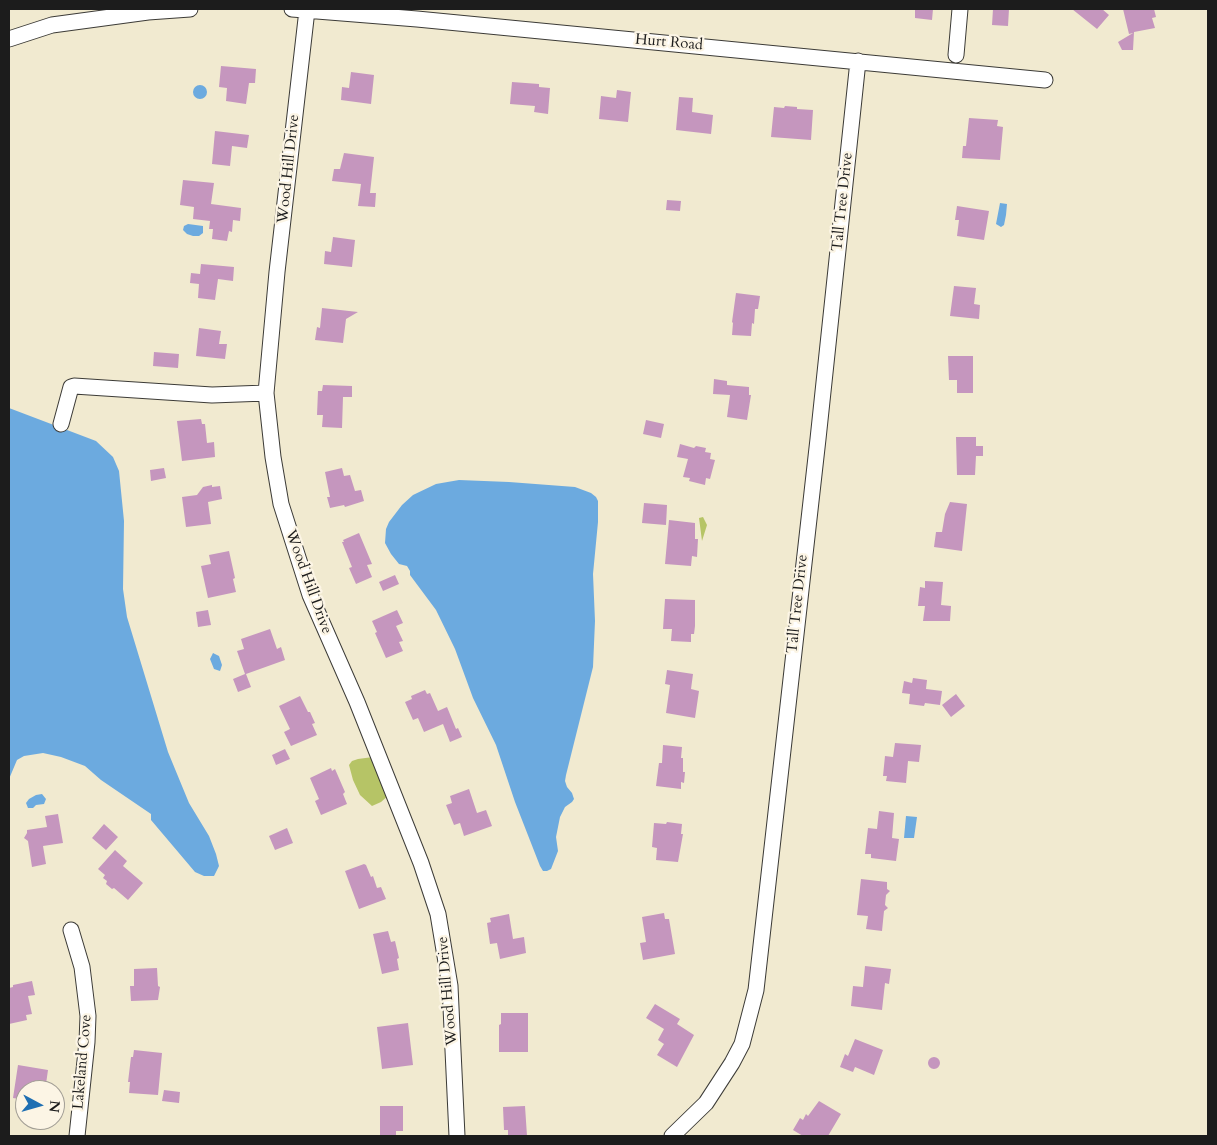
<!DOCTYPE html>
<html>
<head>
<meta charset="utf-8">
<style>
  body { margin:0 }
  #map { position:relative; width:1217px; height:1145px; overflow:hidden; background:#f1ead0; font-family:Cardo,serif }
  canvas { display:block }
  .frame { position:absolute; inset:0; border:10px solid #1c1c1c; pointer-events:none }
  .north { position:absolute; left:15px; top:1080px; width:50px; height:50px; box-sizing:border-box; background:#fcf5e5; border:1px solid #a29e95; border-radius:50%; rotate:96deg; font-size:14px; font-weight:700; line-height:20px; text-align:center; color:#1c1c1c }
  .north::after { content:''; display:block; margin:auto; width:18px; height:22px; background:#1f6fb2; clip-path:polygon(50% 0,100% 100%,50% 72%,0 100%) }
</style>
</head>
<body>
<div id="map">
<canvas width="1217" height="1145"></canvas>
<div class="frame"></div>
<div class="north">N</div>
</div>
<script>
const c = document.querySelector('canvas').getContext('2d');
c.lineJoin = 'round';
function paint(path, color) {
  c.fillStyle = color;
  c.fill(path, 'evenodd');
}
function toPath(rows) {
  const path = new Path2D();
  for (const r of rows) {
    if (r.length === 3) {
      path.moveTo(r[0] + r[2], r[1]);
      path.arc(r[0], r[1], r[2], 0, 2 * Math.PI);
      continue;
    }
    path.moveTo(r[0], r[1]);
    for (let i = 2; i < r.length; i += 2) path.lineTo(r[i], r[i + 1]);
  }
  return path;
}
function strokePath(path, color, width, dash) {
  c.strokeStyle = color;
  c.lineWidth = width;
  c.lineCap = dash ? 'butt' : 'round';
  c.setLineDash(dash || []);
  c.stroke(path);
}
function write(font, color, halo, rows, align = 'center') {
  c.font = font + ' Cardo,serif';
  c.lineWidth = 4.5;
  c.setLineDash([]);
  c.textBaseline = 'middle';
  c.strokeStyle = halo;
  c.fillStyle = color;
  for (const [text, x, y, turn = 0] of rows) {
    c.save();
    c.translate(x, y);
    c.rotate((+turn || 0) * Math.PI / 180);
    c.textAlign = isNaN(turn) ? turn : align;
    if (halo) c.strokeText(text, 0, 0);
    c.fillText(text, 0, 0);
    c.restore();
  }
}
const green = toPath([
  [703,517,707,525,702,541,699,518],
  [373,757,389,795,381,802,372,806,360,795,353,780,349,765,352,761,358,759]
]);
const water = toPath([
  [200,92,7],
  [1000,203,1007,204,1006,215,1004,225,1001,227,996,224],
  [188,224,203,226,203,233,199,236,193,236,187,234,183,230,184,226],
  [9,408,96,441,113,457,119,471,124,521,123,589,127,617,168,752,189,803,209,836,216,854,219,866,214,876,204,876,195,872,151,820,151,814,101,780,85,766,61,757,43,753,24,756,17,760,9,779],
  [459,480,509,482,575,487,591,493,596,497,598,501,598,522,593,574,595,621,593,667,566,775,565,781,567,787,572,793,574,799,572,802,565,807,560,817,556,837,558,851,551,869,547,871,543,871,540,866,515,802,496,745,473,698,455,649,436,610,410,575,410,571,407,566,399,564,391,554,385,543,386,529,389,522,402,505,413,495,436,484],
  [213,653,219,656,222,665,220,671,214,669,210,659],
  [42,794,46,799,44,804,36,805,33,808,28,808,26,803,29,799,36,795],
  [906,816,917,817,914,838,904,838]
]);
const building = toPath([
  [915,9,933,9,932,20,915,18],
  [993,9,1009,9,1008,26,992,25],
  [1072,9,1102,9,1109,15,1097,29],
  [1123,9,1154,9,1156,17,1152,18,1155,28,1134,32,1133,50,1122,50,1118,42,1133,33,1129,34],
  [221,66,256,69,255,83,249,83,246,104,226,101,227,88,219,87],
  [351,72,374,75,371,104,341,100,342,87,349,88],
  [512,82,539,84,539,87,550,88,548,114,534,112,535,106,510,104],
  [617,90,631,92,628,122,599,119,601,96,616,98],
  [679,97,693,98,692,112,713,115,711,134,676,130],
  [785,106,797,107,797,109,813,110,811,140,771,137,774,107,784,108],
  [969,118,998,120,997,126,1003,127,1000,160,962,158,963,146,966,146],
  [215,131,249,135,247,148,232,146,230,166,212,164],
  [344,153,374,157,370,193,376,193,375,207,358,206,361,184,332,181,334,169,340,169],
  [183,180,214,183,211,204,241,208,240,221,233,220,232,232,229,231,227,241,212,239,213,229,209,229,210,221,193,219,194,207,180,205],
  [667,200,681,201,680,211,666,210],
  [957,206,989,211,984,240,957,236,959,220,955,220],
  [333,237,355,240,352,267,324,264,325,251,331,252],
  [201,264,234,267,233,281,218,279,215,300,198,298,199,284,190,283,191,273,200,274],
  [954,286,976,288,974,304,980,305,979,319,950,316],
  [736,293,760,296,758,309,755,309,754,324,752,323,751,336,732,335,733,323,732,322],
  [322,308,358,312,346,319,343,343,315,340,317,327,320,328],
  [199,328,221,331,219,344,227,344,225,359,196,356],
  [154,352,179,354,178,368,153,366],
  [948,356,973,356,973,393,957,393,957,380,949,380],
  [714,379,727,381,727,385,749,387,749,395,751,395,747,420,727,417,730,395,713,394],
  [323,385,352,386,352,397,343,397,342,428,322,427,323,415,317,415,318,391,322,391],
  [201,419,202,424,205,424,207,443,214,442,215,457,182,461,177,421],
  [646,420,664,424,661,438,643,434],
  [956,437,976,437,976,446,983,446,983,456,976,456,975,475,957,475],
  [680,444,694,448,696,446,706,448,705,452,711,453,710,459,715,460,710,479,706,478,705,485,689,481,690,478,683,477,688,459,677,457],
  [164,468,166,478,151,481,150,470],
  [342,468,344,476,350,475,355,491,361,490,364,501,345,507,344,505,330,508,327,497,330,497,325,472],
  [212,485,212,487,220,486,222,499,208,502,211,524,186,527,182,497,197,495,203,487],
  [950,502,967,504,962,551,934,547,936,532,942,532,945,514],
  [644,503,667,505,666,525,642,523],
  [669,520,695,523,695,539,698,539,697,557,692,556,691,566,665,564],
  [359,533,372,564,367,565,372,577,356,584,349,568,352,567,342,542,344,542,343,540],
  [229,551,235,578,233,579,236,592,208,598,201,566,211,564,209,555],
  [395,575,399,584,383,591,379,582],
  [925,581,943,582,941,605,951,606,950,621,923,621,925,606,918,606,920,587,925,588],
  [665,599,695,600,695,626,694,634,691,634,691,642,671,641,672,629,663,629],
  [208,610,211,625,198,627,196,612],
  [397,610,403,623,396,626,403,641,399,642,403,651,386,658,375,633,377,632,372,621],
  [270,629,277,649,281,647,285,660,246,674,251,687,238,692,233,679,245,674,237,651,244,649,241,639],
  [667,670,693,674,691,689,699,691,695,718,666,713,670,685,665,684],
  [913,678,927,680,926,689,942,691,940,705,925,703,924,706,909,704,910,694,902,693,904,681,912,683],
  [425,690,427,694,430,693,438,711,447,707,456,729,458,728,462,737,450,742,443,724,424,732,418,718,413,720,405,702,412,699,411,696],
  [956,694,965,706,951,717,942,705],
  [300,696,308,712,310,712,315,723,312,724,317,735,291,746,284,732,290,729,279,706],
  [895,743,921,745,919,762,908,761,906,783,886,781,887,776,883,776,885,756,893,757],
  [663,745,682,747,681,758,683,758,683,772,685,772,684,783,681,782,681,789,656,786,659,763,662,763],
  [285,749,290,759,276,765,272,755],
  [331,768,332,771,335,769,345,792,343,794,347,804,321,815,315,801,319,799,310,778],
  [469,789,477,813,486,810,492,826,464,836,460,823,454,825,446,805,452,803,450,796],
  [879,811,894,813,892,838,899,839,896,861,871,858,871,854,865,854,868,828,877,829],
  [58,814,63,843,43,846,46,864,32,867,28,841,24,838,27,833,27,830,47,827,45,816],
  [667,822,682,824,681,834,683,834,678,862,656,860,657,848,652,847,654,823,666,824],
  [104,824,118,837,106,850,92,838],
  [287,828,293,843,275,850,269,836],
  [115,850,127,861,123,866,143,883,128,900,114,888,112,889,106,884,107,881,103,878,105,875,98,869],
  [364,864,366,865,371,877,373,876,377,888,381,887,386,899,359,909,345,871],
  [861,879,887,882,887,889,890,891,886,895,885,905,888,908,884,911,882,931,866,929,868,916,857,915],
  [664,913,665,919,669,919,675,954,643,960,640,943,646,942,642,917],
  [509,914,513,939,524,937,526,953,500,959,497,943,490,944,487,923,491,922,490,918],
  [388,931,391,942,395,941,399,958,397,959,399,970,382,974,373,934],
  [865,966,891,969,889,984,885,983,882,1010,851,1006,853,986,863,987],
  [157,968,158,986,160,987,158,1000,131,1001,130,986,134,986,134,969],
  [32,981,35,995,28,996,32,1014,26,1015,27,1020,9,1024,9,988,13,987,13,985],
  [655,1004,680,1019,677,1024,694,1035,677,1067,657,1055,664,1044,658,1040,664,1029,646,1018],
  [501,1013,528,1013,528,1052,499,1052,499,1025,501,1024],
  [408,1023,413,1065,382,1069,377,1027],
  [855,1039,883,1050,874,1075,855,1067,853,1072,840,1067,845,1054,848,1056],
  [134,1050,162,1053,158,1095,129,1093,130,1082,128,1082,131,1057,133,1057],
  [934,1063,6],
  [18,1065,48,1070,46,1084,32,1082,31,1090,25,1090,25,1100,13,1098],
  [164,1090,180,1092,179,1103,162,1101],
  [819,1101,841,1114,828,1136,803,1136,793,1130,800,1118,803,1120,806,1114,808,1116],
  [380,1106,403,1106,403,1131,396,1131,396,1136,380,1136],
  [525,1106,527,1136,508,1136,508,1130,504,1130,503,1107]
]);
const minor = toPath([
  [292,9,417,19,1045,80],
  [307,10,277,272,266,393,273,457,281,504,310,595,357,702,421,863,438,914,450,986,457,1136],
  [9,39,52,25,148,12,190,9],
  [956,55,960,9],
  [61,424,71,387,74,386,212,395,266,393],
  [71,930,82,967,88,1016,87,1042,77,1136],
  [672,1136,706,1103,732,1063,742,1044,756,990,818,439,858,61]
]);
const streetNames = [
  ["Hurt Road",669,43,5],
  ["Wood Hill Drive",289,169,-84],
  ["Tall Tree Drive",843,202,-84],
  ["Wood Hill Drive",308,582,70],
  ["Tall Tree Drive",798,604,-84],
  ["Wood Hill Drive",448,991,-95],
  ["Lakeland Cove",83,1062,-85]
];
paint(green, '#b6c466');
paint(water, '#6caadf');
paint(building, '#c596be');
strokePath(minor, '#3c3b37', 17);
strokePath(minor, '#fff', 15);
write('15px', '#1c1c1c', '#fcf5e5', streetNames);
</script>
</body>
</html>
